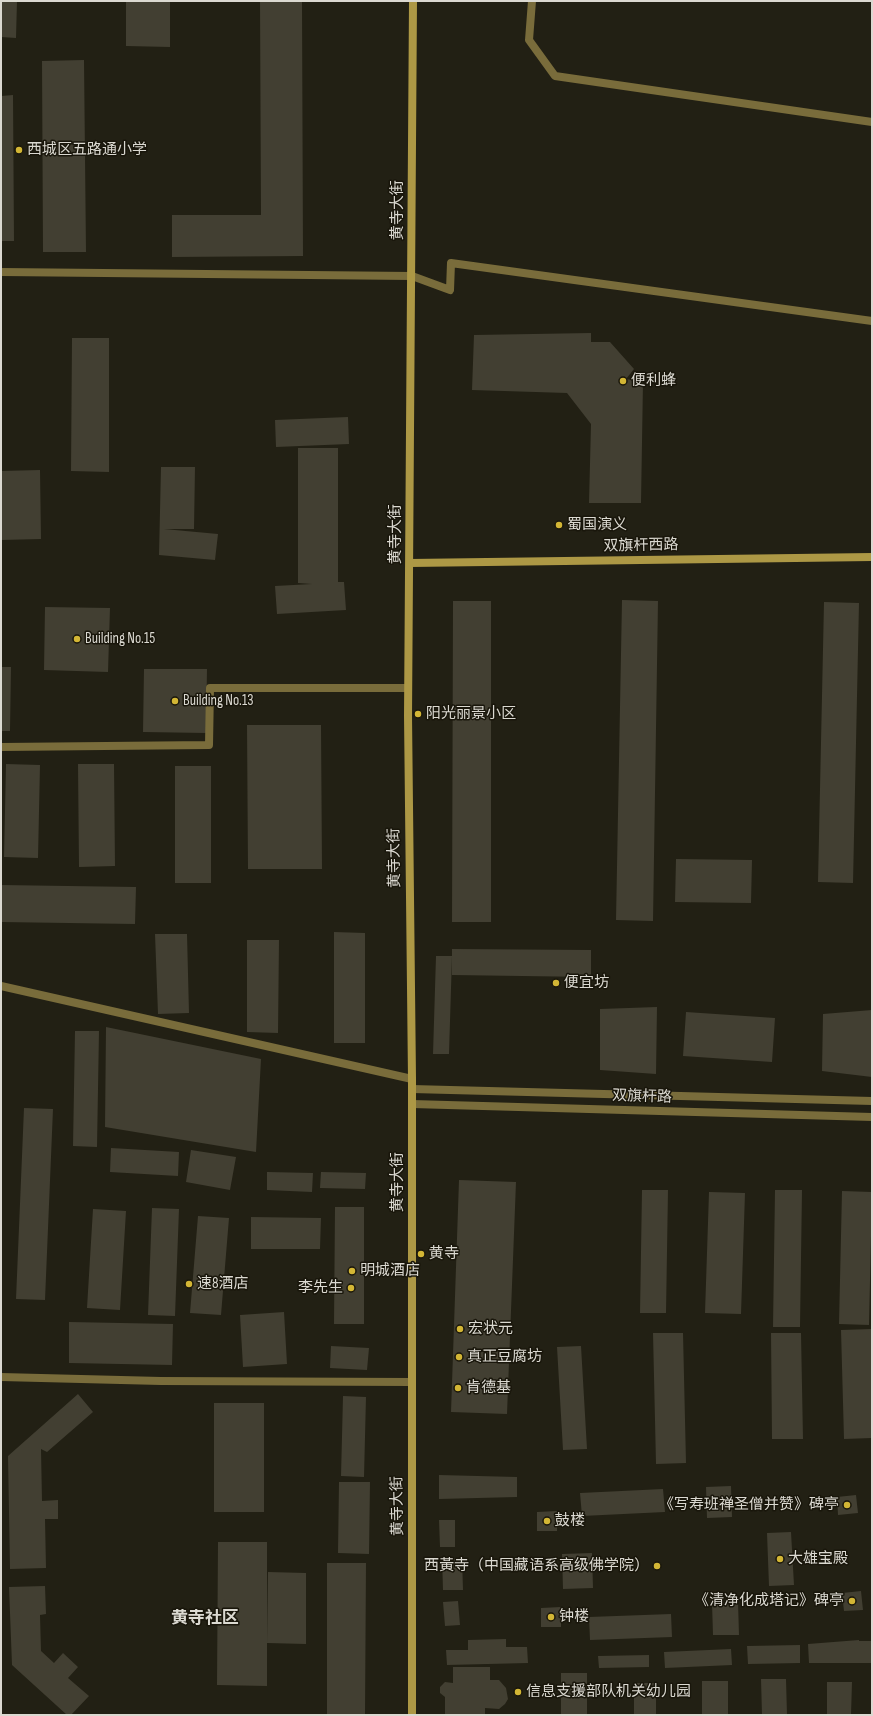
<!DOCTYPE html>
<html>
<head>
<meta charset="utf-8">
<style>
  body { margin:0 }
  #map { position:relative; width:873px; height:1716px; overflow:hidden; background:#222014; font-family:"Sofia Sans Condensed",sans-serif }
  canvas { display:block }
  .frame { position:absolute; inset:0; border:2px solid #dbd9d1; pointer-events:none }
</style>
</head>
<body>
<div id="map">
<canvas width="873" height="1716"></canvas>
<div class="frame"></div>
</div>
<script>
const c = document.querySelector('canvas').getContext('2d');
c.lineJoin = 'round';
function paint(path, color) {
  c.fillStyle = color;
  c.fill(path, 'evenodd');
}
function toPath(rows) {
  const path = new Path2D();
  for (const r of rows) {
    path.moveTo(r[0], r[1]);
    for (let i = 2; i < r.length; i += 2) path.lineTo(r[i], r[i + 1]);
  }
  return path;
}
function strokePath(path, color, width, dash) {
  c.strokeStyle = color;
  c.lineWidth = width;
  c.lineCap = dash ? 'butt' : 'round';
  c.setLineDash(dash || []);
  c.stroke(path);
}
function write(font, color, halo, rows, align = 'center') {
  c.font = font + ' "Sofia Sans Condensed","Noto Sans SC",sans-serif';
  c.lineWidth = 3;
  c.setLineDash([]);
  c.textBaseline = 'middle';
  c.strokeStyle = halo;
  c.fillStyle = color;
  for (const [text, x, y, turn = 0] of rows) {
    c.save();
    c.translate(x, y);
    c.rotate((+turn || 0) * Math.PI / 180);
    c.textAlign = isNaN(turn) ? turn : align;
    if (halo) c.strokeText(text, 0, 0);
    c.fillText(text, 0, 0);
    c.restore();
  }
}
const building = toPath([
  [1,1,17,1,16,38,1,37],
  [126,1,170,1,170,47,126,46],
  [260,1,302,1,303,256,172,257,172,215,261,215],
  [84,60,86,252,43,252,42,61],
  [13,95,14,241,1,241,1,96],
  [591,333,591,342,610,342,634,369,626,379,643,382,641,503,589,503,591,424,567,393,472,390,474,335],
  [72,338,109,338,109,472,71,471],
  [348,417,349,444,276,447,275,420],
  [298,448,338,448,338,582,344,582,346,610,277,614,275,586,312,584,298,583],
  [161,467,195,467,194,529,164,529,218,534,215,560,159,555],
  [40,470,41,539,1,540,1,471],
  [622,600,658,601,653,921,616,920],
  [453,601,491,601,491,922,452,922],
  [824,602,859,603,853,883,818,882],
  [45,607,110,608,108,672,44,670],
  [1,667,11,667,10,731,1,731],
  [144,669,207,669,206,733,143,732],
  [247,725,321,725,322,869,248,869],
  [6,764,40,765,38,858,4,857],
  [78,764,114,764,115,866,79,867],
  [175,766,211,766,211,883,175,883],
  [676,859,752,860,751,903,675,902],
  [1,885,136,887,135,924,1,922],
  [334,932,365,933,365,1043,334,1043],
  [155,934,187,934,189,1013,158,1014],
  [247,940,279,940,278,1033,247,1032],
  [452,949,591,950,591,977,452,975],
  [436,956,452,956,449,1054,433,1054],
  [657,1007,656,1074,600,1070,600,1009],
  [872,1010,872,1077,822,1071,823,1014],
  [686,1012,775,1018,772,1062,683,1056],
  [106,1027,261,1059,256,1152,105,1127],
  [75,1031,99,1031,97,1147,73,1146],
  [24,1108,53,1109,45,1300,16,1299],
  [111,1148,179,1152,178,1176,110,1172],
  [191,1150,236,1157,230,1190,186,1182],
  [267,1172,313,1173,312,1192,267,1190],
  [321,1172,366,1173,365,1189,320,1188],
  [459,1180,516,1182,507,1414,451,1412],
  [642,1190,668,1190,666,1313,640,1313],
  [775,1190,802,1190,800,1327,773,1327],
  [842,1191,872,1192,869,1325,839,1324],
  [709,1192,745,1193,741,1314,705,1313],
  [335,1207,364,1207,364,1324,334,1324],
  [152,1208,179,1209,175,1316,148,1315],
  [93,1209,126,1211,120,1310,87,1308],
  [198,1216,229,1218,221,1315,190,1313],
  [251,1217,321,1218,320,1249,251,1249],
  [284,1312,287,1364,243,1367,240,1315],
  [69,1322,173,1324,172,1365,69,1363],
  [872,1329,872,1438,844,1439,841,1330],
  [653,1333,683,1333,686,1463,656,1464],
  [771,1333,801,1333,803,1439,772,1439],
  [331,1346,369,1348,367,1370,330,1368],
  [581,1346,587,1449,563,1450,557,1347],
  [78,1394,93,1412,47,1452,41,1449,42,1501,58,1500,58,1519,45,1519,46,1568,10,1569,8,1456],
  [343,1396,366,1397,364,1477,341,1476],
  [214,1403,264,1403,264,1512,214,1512],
  [439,1475,517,1477,517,1497,439,1499],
  [339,1482,370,1482,369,1554,338,1553],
  [731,1486,732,1517,707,1518,706,1487],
  [663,1489,665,1512,582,1516,580,1493],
  [856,1495,858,1513,838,1515,837,1497],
  [557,1511,557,1531,537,1531,537,1512],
  [439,1520,455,1520,455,1547,440,1547],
  [791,1532,794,1585,769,1586,767,1533],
  [218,1542,267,1542,267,1686,217,1685],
  [592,1553,593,1588,563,1589,562,1554],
  [442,1558,462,1558,463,1590,443,1590],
  [327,1563,366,1563,365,1715,327,1715],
  [268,1572,306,1573,306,1644,267,1643],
  [45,1586,46,1614,40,1615,41,1651,54,1663,63,1653,78,1667,68,1678,89,1696,71,1715,67,1715,12,1665,9,1587],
  [861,1591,863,1610,844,1611,842,1593],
  [458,1601,460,1625,445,1626,443,1602],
  [738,1602,739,1635,713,1635,712,1603],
  [561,1607,561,1627,541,1627,541,1608],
  [671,1614,672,1637,590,1640,589,1617],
  [506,1639,506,1647,527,1647,528,1663,447,1665,446,1650,468,1650,468,1640],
  [859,1640,859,1641,872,1641,872,1663,809,1663,808,1644],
  [800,1645,800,1663,748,1664,747,1646],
  [731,1649,732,1665,665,1668,664,1652],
  [649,1655,649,1667,599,1668,598,1656],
  [453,1667,490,1667,490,1680,499,1680,506,1688,508,1699,505,1704,499,1709,485,1708,485,1715,445,1715,445,1697,440,1693,440,1687,445,1682,453,1683],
  [561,1673,587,1673,587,1715,561,1715],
  [761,1679,786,1679,787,1715,762,1715],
  [702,1681,728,1681,728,1715,702,1715],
  [827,1682,852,1682,851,1715,827,1715],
  [634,1683,656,1683,656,1715,634,1715]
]);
const street = toPath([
  [532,1,529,40,555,76,872,122],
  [1,272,412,276,450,290,451,263,872,321],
  [1,747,209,745,210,688,408,688],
  [1,986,412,1079],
  [412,1089,872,1101],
  [412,1104,872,1117],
  [1,1377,161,1381,412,1382]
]);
const secondary = toPath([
  [410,563,872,557],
  [412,1715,412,1079,408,715,413,1]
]);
const markers = [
  [19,150,4,"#d3b635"],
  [623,381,4,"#d3b635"],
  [559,525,4,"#d3b635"],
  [77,639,4,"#d3b635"],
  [175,701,4,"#d3b635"],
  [418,714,4,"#d3b635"],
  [556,983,4,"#d3b635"],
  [421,1254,4,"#d3b635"],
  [352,1271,4,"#d3b635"],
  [189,1284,4,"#d3b635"],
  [351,1288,4,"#d3b635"],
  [460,1329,4,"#d3b635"],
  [459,1357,4,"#d3b635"],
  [458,1388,4,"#d3b635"],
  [847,1505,4,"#d3b635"],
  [547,1521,4,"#d3b635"],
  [780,1559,4,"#d3b635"],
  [657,1566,4,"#d3b635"],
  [852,1601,4,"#d3b635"],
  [551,1617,4,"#d3b635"],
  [518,1692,4,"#d3b635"]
];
const poiNames = [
  ["西城区五路通小学",27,150],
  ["便利蜂",631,381],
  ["蜀国演义",567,525],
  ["Building No.15",85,639],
  ["Building No.13",183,701],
  ["阳光丽景小区",426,714],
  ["便宜坊",564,983],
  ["黄寺",429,1254],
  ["明城酒店",360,1271],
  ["速8酒店",197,1284],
  ["李先生",343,1288,"right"],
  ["宏状元",468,1329],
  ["真正豆腐坊",467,1357],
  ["肯德基",466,1388],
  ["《写寿班禅圣僧并赞》碑亭",839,1505,"right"],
  ["鼓楼",555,1521],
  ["大雄宝殿",788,1559],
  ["西黃寺（中国藏语系高级佛学院）",649,1566,"right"],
  ["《清净化成塔记》碑亭",844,1601,"right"],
  ["钟楼",559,1617],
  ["信息支援部队机关幼儿园",526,1692]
];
const streetNames = [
  ["黄寺大街",398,210,-90],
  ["黄寺大街",396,534,-90],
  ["双旗杆西路",641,546,-1],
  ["黄寺大街",395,858,-91],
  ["双旗杆路",642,1097,2],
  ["黄寺大街",398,1182,-90],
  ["黄寺大街",398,1506,-91]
];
const quarterNames = [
  ["黄寺社区",205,1619]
];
paint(building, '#423f32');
strokePath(street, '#796c3b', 8);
strokePath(secondary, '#ad9845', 8);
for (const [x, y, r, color] of markers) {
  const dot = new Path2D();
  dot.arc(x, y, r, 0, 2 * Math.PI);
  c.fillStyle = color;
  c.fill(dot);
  strokePath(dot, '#19160b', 1.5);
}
write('15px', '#dbd9d1', '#19160b', poiNames, 'left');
write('15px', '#dbd9d1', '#19160b', streetNames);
write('bold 17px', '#dbd9d1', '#19160b', quarterNames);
</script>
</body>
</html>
